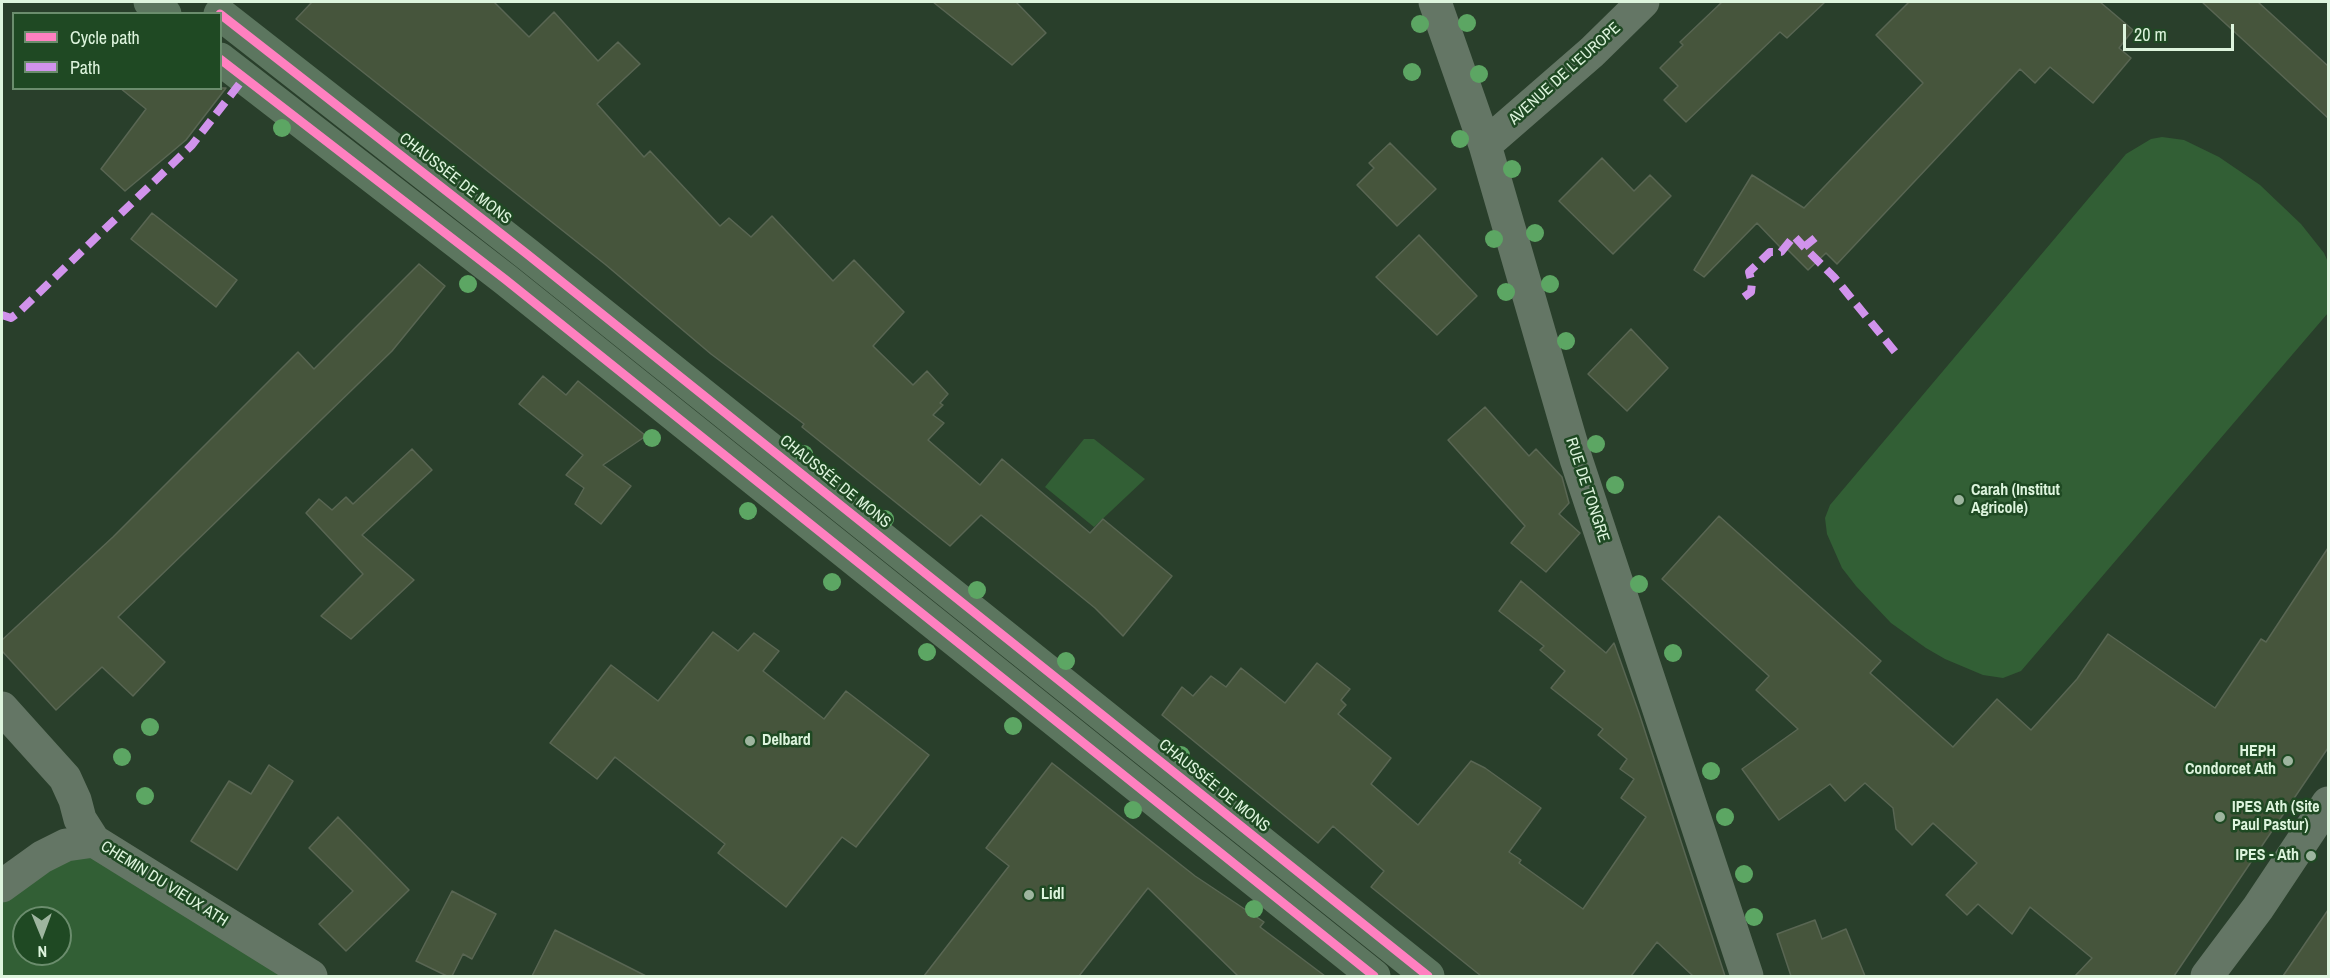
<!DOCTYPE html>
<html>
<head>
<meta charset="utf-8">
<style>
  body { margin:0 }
  #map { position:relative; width:2330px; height:978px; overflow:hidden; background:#293f2b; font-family:"Archivo Narrow",sans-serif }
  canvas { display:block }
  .frame { position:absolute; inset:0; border:3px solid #ddf4dd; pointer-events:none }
  .legend { position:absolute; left:12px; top:12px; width:210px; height:78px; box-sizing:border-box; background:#1f4923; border:2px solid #6b8d6d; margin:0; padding:8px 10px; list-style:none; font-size:18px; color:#ddf4dd }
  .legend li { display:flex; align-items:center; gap:12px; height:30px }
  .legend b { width:30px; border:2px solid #6b8d6d }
  .north { position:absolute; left:12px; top:906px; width:60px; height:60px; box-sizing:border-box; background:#1f4923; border:2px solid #6b8d6d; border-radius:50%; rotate:179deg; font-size:16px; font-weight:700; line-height:24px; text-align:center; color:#ddf4dd }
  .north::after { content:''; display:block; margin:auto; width:21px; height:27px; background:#9eb59f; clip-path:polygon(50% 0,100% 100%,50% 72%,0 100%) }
  .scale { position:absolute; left:2123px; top:24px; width:111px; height:27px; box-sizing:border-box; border:3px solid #ddf4dd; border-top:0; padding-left:8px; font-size:18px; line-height:21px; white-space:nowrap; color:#ddf4dd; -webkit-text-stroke:4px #1f4923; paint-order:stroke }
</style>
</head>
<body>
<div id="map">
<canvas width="2330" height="978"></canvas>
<div class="frame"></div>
<ul class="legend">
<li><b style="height:8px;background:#ff80c0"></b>Cycle path</li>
<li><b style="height:8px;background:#d193ec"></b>Path</li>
</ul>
<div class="north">N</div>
<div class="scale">20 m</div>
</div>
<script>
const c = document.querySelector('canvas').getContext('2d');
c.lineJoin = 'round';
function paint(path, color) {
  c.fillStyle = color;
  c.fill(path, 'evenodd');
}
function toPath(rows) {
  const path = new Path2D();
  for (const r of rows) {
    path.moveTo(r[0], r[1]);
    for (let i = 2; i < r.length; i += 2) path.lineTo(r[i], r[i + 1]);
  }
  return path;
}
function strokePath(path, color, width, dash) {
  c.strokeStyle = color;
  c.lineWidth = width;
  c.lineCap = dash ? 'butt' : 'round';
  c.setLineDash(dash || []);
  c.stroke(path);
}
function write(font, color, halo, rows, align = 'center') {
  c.font = font + ' "Archivo Narrow",sans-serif';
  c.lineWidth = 5;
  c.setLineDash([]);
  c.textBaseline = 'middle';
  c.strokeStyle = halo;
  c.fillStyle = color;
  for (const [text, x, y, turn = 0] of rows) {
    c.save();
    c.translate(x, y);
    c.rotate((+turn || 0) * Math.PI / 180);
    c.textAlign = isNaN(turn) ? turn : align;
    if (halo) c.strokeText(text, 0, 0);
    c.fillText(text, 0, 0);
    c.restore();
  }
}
const green = toPath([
  [2162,137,2184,140,2219,157,2260,185,2301,224,2324,253,2328,262,2328,313,2021,671,2003,678,1983,675,1945,659,1926,648,1891,623,1856,586,1842,568,1827,534,1825,518,1830,505,2126,154,2151,139],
  [1084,439,1094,439,1145,479,1094,527,1045,487],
  [94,841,311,976,2,976,2,886],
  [24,918,60,918,60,954,24,954]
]);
const building = toPath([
  [312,2,494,2,529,37,554,12,598,61,618,42,640,64,597,104,644,157,650,151,720,226,729,218,751,237,772,216,833,281,854,260,904,312,873,346,913,385,927,371,948,394,940,403,943,405,933,415,944,423,928,440,980,485,1002,459,1090,533,1103,519,1172,576,1123,636,1095,608,981,515,950,546,802,427,804,424,711,354,606,265,296,19,312,2],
  [933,2,1016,2,1046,33,1012,65,933,2],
  [1722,2,1825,2,1787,38,1780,32,1686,122,1664,100,1678,86,1660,68,1683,45,1680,42,1722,2],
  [1909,2,2100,2,2133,30,2119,48,2131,58,2093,103,2050,67,2035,83,2020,69,1837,264,1826,253,1808,270,1784,246,1781,248,1757,223,1704,277,1694,270,1752,175,1804,208,1923,83,1876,35,1909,2],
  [2202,2,2258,2,2328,66,2328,118,2202,2],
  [120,88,226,88,186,140,125,191,101,169,146,109,120,88],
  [1390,143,1436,189,1397,226,1357,185,1374,168,1369,163,1390,143],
  [1602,158,1634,191,1650,175,1671,196,1613,254,1559,201,1602,158],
  [152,213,237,280,216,307,131,239,152,213],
  [1419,235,1477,296,1437,335,1376,277,1419,235],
  [419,264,445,286,392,351,118,617,165,662,133,696,102,667,56,710,2,651,2,640,113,537,298,352,314,369,419,264],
  [1631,329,1668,368,1627,411,1588,374,1631,329],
  [543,376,566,395,578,381,646,436,603,465,631,486,601,524,575,504,584,488,566,475,583,455,519,404,543,376],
  [1485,407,1529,456,1536,449,1562,477,1569,503,1559,514,1580,533,1546,572,1511,543,1525,526,1448,440,1485,407],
  [412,449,432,470,362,535,414,580,351,639,321,616,363,574,306,513,319,499,332,510,346,497,353,504,412,449],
  [1719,516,1881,661,1870,673,1953,747,1997,699,2031,730,2077,679,2108,634,2215,708,2261,639,2266,642,2328,548,2328,748,2174,976,2075,976,2092,958,2030,907,2012,934,1978,904,1967,915,1946,895,1977,863,1933,823,1912,845,1896,829,1893,808,1865,783,1845,801,1830,784,1779,820,1742,769,1798,729,1756,690,1769,676,1662,579,1719,516],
  [1521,581,1606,653,1614,643,1639,713,1725,976,1693,976,1657,942,1631,976,1481,976,1371,887,1384,871,1333,826,1318,843,1162,715,1182,687,1193,696,1211,676,1226,687,1241,668,1285,703,1317,663,1350,689,1341,700,1346,705,1338,714,1391,758,1371,784,1418,825,1471,761,1485,768,1541,808,1509,852,1521,860,1519,863,1583,909,1646,817,1621,798,1634,779,1620,769,1627,759,1598,735,1603,729,1551,688,1565,671,1540,650,1544,646,1499,611,1521,581],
  [713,632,738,651,754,633,779,651,763,671,824,719,846,691,929,755,856,847,842,837,786,907,718,853,725,844,615,757,597,779,550,743,611,665,658,701,713,632],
  [1052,763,1195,876,1264,922,1260,927,1325,976,1238,976,1148,888,1079,976,924,976,1009,866,986,848,1052,763],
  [269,765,293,781,237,870,191,841,229,781,251,794,269,765],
  [338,817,409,890,346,951,319,924,353,891,309,848,338,817],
  [452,891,496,914,472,959,463,954,452,976,447,976,416,961,452,891],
  [2328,910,2328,976,2283,976,2328,910],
  [1815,920,1822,939,1846,929,1865,976,1791,976,1777,934,1815,920],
  [555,930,646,976,532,976,555,930]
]);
const street = toPath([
  [1435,2,1485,145,1576,459,1747,976],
  [1485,145,1592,52,1643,2],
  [2,708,65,778,75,800,80,819,94,841,311,976],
  [2,886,42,857,66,845,94,841],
  [2207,976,2258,908,2328,803]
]);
const primary = toPath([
  [150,2,165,14],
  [220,14,527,254,1428,976],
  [220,59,506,280,1374,976]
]);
const quiet = toPath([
  [1815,238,1804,247,1834,277,1896,353],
  [1744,297,1751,292,1752,283,1749,272,1770,252,1781,252,1794,236,1804,247],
  [2,315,11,318,19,312,192,145,244,78]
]);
const cycleway = toPath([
  [220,14,527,254,1428,976],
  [220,59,506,280,1374,976]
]);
const trees = [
  [1467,23],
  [1420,24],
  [1412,72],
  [1479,74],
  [282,128],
  [1460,139],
  [1512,169],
  [1535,233],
  [1494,239],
  [468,284],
  [1550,284],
  [1506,292],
  [1566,341],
  [652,438],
  [1596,444],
  [804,454],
  [1615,485],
  [748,511],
  [885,519],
  [832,582],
  [1639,584],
  [977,590],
  [927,652],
  [1673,653],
  [1066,661],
  [1013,726],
  [150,727],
  [1181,755],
  [122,757],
  [1711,771],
  [145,796],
  [1133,810],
  [1725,817],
  [1744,874],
  [1254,909],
  [1754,917]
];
const markers = [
  [1959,500,6,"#9eb59f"],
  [750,741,6,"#9eb59f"],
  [2288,761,6,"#9eb59f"],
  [2220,817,6,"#9eb59f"],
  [2311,856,6,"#9eb59f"],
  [1029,895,6,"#9eb59f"]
];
const streetNames = [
  ["AVENUE DE L'EUROPE",1565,74,-42],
  ["CHAUSSÉE DE MONS",455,179,38],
  ["CHAUSSÉE DE MONS",835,482,39],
  ["RUE DE TONGRE",1587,490,72],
  ["CHAUSSÉE DE MONS",1214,786,39],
  ["CHEMIN DU VIEUX ATH",164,884,32]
];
const poiNames = [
  ["Carah (Institut",1971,491],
  ["Agricole)",1971,509],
  ["Delbard",762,741],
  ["HEPH",2276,752,"right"],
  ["Condorcet Ath",2276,770,"right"],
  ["IPES Ath (Site",2232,808],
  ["Paul Pastur)",2232,826],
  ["IPES - Ath",2299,856,"right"],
  ["Lidl",1041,895]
];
paint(green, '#325f35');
paint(building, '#46553c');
strokePath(building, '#596653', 1.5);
strokePath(street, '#647665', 33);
strokePath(primary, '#5c765f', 33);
strokePath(quiet, '#d193ec', 8, [15, 8]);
strokePath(cycleway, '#ff80c0', 9);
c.fillStyle = '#5ca663';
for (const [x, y] of trees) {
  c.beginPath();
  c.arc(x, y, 9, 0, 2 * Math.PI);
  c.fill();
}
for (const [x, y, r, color] of markers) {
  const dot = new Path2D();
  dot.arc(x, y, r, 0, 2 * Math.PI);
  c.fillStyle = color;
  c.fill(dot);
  strokePath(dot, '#1f4923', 2);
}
write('16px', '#ddf4dd', '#1f4923', streetNames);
write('bold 16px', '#ddf4dd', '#1f4923', poiNames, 'left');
</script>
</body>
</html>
